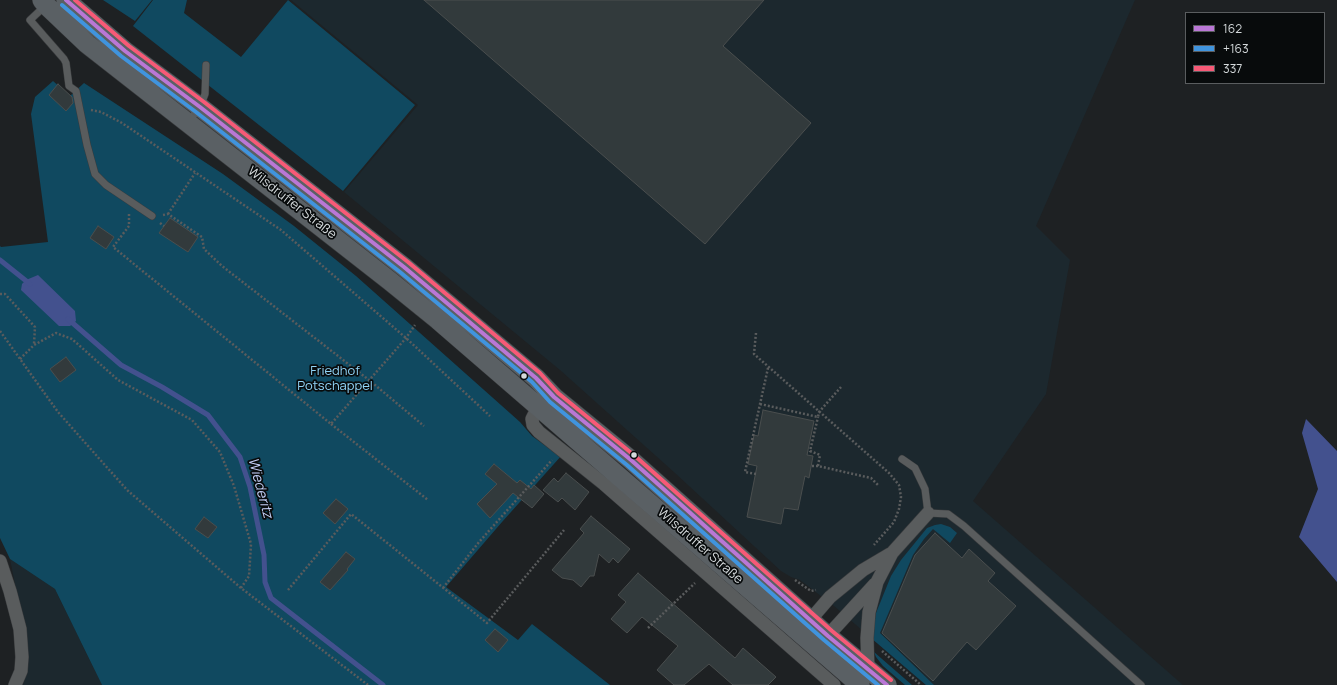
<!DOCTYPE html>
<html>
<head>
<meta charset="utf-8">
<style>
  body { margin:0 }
  #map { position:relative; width:1337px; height:685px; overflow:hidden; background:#1e2123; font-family:Manrope,sans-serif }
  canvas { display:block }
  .legend { position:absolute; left:1185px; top:12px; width:140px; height:72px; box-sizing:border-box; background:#080b0c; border:1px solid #5a5d5f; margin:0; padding:5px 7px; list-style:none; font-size:12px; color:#d4d9db }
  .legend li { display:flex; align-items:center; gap:8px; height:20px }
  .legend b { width:20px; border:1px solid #5a5d5f }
</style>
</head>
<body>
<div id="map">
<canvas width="1337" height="685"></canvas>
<ul class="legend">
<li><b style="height:5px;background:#ba77d6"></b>162</li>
<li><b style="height:5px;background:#4094de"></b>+163</li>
<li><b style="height:5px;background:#f75a77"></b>337</li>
</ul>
</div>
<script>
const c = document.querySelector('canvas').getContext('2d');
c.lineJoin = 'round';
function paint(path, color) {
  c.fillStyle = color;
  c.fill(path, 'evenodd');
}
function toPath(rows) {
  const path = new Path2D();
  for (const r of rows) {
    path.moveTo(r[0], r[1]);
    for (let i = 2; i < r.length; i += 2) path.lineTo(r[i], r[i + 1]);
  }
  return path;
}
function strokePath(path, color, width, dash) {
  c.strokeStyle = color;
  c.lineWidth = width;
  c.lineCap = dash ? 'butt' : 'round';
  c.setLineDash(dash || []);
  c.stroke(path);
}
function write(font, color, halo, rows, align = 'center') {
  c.font = font + ' Manrope,sans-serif';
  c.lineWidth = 3.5;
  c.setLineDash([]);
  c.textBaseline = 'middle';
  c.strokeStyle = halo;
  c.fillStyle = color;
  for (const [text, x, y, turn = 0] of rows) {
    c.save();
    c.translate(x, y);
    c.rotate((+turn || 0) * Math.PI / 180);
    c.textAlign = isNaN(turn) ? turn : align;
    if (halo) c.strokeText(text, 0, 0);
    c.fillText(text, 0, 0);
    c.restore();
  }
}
const built = toPath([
  [291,0,1135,0,1036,226,1070,260,1046,394,973,501,1183,685,926,685,834,606,800,580,791,577,781,571,675,473,560,370,344,192,418,105],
  [10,559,55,589,102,685,23,685,27,668,28,650]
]);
const green = toPath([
  [103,0,152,0,135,21],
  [153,0,187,0,184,13,241,57,288,0,415,105,343,191,133,26],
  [53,81,70,96,84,83,223,174,294,226,356,276,520,422,532,436,554,452,562,455,502,522,446,587,518,640,532,624,610,685,102,685,55,589,10,559,0,538,0,246,1,247,48,242,31,114,35,97],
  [941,524,950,527,957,533,950,543,933,529,924,539,913,555,880,633,934,685,926,685,871,638,876,613,891,576,901,560,927,528,935,525],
  [874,652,912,685,905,685,883,666,876,657]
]);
const water = toPath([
  [38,275,75,311,76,321,70,326,59,326,21,290,22,284,26,280],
  [1306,419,1337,451,1337,582,1299,537,1318,489,1302,433]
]);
const stream = toPath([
  [0,260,30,284],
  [68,319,121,365,162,387,208,415,240,457,250,487,264,555,265,582,271,598,383,685]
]);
const building = toPath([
  [424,0,764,0,723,46,811,123,705,244,424,0],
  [58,84,72,97,73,103,66,111,49,95,58,84],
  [170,218,198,237,188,252,159,233,170,218],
  [98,226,114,237,106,249,90,238,98,226],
  [66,357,76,370,60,382,50,369,66,357],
  [763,410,814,421,807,455,813,456,809,478,805,476,798,510,784,508,781,524,747,517,757,466,748,464,754,435,758,436,763,410],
  [494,464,517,483,520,480,531,489,534,485,544,494,532,508,513,493,490,518,477,504,497,484,485,474,494,464],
  [566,473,589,492,575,510,562,498,558,502,543,490,554,478,558,482,566,473],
  [336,499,348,509,335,524,323,513,336,499],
  [591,516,630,549,618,563,613,558,609,563,599,554,594,576,590,576,581,587,573,580,562,578,552,570,584,533,580,529,591,516],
  [204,517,217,527,208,538,195,529,204,517],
  [935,533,962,558,969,549,995,573,988,581,1016,606,976,650,967,642,933,681,882,633,915,555,935,533],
  [346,552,355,559,347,569,348,570,330,590,320,582,346,552],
  [638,573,735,658,743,648,776,677,768,685,733,685,709,664,684,685,674,685,657,670,678,646,642,617,627,633,611,619,626,602,618,595,638,573],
  [495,629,508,640,498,652,485,640,495,629]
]);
const path = toPath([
  [91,110,101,112,122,123,281,230,406,338,490,416],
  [129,214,129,226,113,247,331,424,406,338,415,325],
  [168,214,195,173],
  [163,215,168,214,202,237,204,249,222,266,369,380,424,426],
  [160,223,164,226],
  [0,294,5,294,35,327,34,344],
  [0,331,58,412,127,490,241,588,368,685],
  [756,333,754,354,889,473,899,485,901,497,899,509,894,522,874,545],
  [20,359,34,345,56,333,72,339,118,380,192,420,220,452,234,486,251,544,249,576,241,588],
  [760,404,818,417,819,412,841,387],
  [331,424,428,500],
  [812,466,818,466,871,478,878,485],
  [818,466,820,455,810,451,818,417],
  [756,474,745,472,768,368],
  [795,580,811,591,816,590],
  [443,588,479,542,552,460],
  [288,590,351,514,487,623,564,530],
  [648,628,695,583],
  [882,651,921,685]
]);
const service = toPath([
  [45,6,30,20,64,59,66,63,69,86,76,91,87,145,95,174,106,185,152,216],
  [188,122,200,107,205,94,206,65],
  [902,459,915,468,925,489,928,513,948,514,964,526,1141,685]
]);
const minor = toPath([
  [547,403,534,415,532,419,533,425,539,432,604,484,834,685],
  [0,561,10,591,20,629,22,657,21,671,15,685],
  [805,626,830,597,863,570,890,554],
  [822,642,875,584],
  [868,669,867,638,869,612,877,582,892,553,928,513]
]);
const secondary = toPath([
  [42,0,46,5,87,44,390,281,438,320,860,685],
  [66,0,125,51,200,107,404,267,536,378,554,397,631,460,828,636,887,685]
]);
const bus1 = toPath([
  [66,0,125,51,200,107,404,267,536,378,554,397,631,460,828,636,887,685]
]);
const bus2 = toPath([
  [62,5,121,56,196,112,400,272,532,382,550,402,627,465,824,640,878,685]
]);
const bus3 = toPath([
  [75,0,129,46,204,102,408,262,540,373,558,393,635,456,832,631,891,680]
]);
const markers = [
  [524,376,3.5,"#d4d9db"],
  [634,455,3.5,"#d4d9db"]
];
const streetNames = [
  ["Wilsdruffer Straße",292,203,38],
  ["Wilsdruffer Straße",700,546,41]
];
const parkNames = [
  ["Friedhof",335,371],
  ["Potschappel",335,386]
];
const waterNames = [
  ["Wiederitz",260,488,75]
];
paint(built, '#1c282e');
paint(green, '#104960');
paint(water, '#43518e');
strokePath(stream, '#43518e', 5);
paint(building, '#323a3c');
strokePath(building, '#4a4e4e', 1);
strokePath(service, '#393b3d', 8);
strokePath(minor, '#393b3d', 14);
strokePath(secondary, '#393b3d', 20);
strokePath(path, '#5a5c5d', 2.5, [2, 2]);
strokePath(service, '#595c5d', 7);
strokePath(minor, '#595c5d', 13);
strokePath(secondary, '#5a6064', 19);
strokePath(bus1, '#ba77d6', 4);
strokePath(bus2, '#4094de', 4);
strokePath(bus3, '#f75a77', 4);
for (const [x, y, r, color] of markers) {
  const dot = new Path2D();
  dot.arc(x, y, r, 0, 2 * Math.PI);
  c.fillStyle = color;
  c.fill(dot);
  strokePath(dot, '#080b0c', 1.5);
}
write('13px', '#d4d9db', '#080b0c', streetNames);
write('13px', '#91d4f7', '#080b0c', parkNames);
write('italic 14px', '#c4d0f7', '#080b0c', waterNames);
</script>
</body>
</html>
